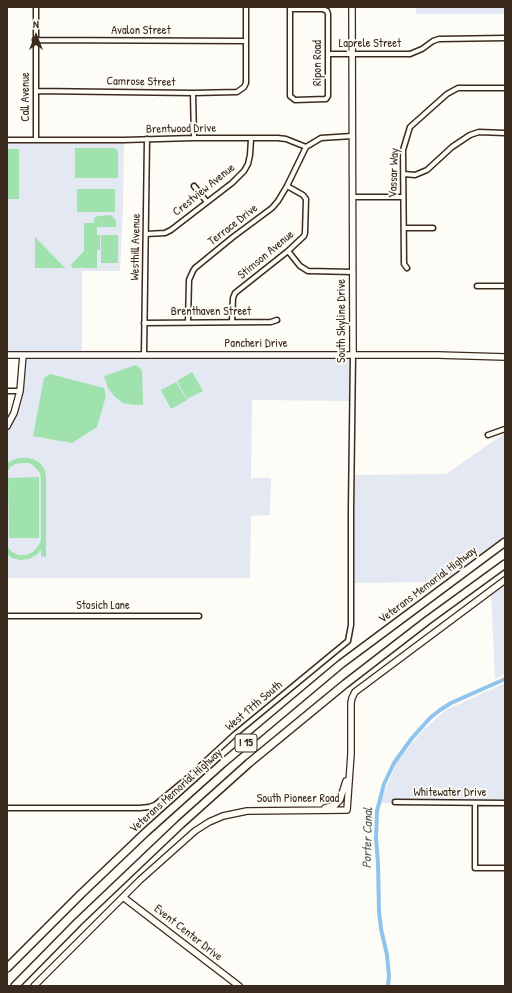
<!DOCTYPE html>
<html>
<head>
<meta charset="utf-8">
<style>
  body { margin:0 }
  #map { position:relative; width:512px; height:993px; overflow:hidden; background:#fdfcf7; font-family:"Patrick Hand",sans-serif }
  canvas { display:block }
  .frame { position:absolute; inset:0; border:8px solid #3b2a1e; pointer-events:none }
  .north { position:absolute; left:16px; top:16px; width:40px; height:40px; -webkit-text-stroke:3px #fdfcf7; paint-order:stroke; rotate:0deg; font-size:11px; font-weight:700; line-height:16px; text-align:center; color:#3b2a1e }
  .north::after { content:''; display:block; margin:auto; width:14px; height:18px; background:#3b2a1e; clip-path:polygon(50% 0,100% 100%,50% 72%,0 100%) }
</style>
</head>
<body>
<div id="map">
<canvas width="512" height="993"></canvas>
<div class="frame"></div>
<div class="north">N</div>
</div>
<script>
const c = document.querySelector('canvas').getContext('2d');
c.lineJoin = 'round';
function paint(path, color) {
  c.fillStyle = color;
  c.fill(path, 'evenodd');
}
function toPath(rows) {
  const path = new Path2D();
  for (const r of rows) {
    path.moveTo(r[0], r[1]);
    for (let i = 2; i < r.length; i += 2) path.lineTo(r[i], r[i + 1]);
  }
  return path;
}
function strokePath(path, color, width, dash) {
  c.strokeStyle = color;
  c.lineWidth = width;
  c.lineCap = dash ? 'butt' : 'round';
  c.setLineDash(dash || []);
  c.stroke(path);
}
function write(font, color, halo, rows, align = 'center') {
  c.font = font + ' "Patrick Hand",sans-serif';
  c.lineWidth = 3.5;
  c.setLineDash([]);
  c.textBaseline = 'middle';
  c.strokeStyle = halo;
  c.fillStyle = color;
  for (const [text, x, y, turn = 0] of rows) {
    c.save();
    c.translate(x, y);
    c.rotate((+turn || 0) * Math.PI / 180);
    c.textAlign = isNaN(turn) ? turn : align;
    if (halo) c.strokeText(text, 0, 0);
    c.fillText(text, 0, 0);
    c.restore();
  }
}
const built = toPath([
  [416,7,505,7,505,14,416,14],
  [7,140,124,140,123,207,120,271,82,271,82,355,353,355,353,401,252,400,251,478,271,478,270,515,251,516,250,578,7,578,7,426,14,413,23,355,7,355],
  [505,433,505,536,440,582,353,583,353,475,446,474],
  [505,583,505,674,495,679,491,593],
  [505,683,505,803,380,803,397,762,422,731,446,710]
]);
const green = toPath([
  [75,148,115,148,118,151,118,178,75,178],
  [7,149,19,149,19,199,7,199],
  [77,189,115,189,115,212,77,212],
  [111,215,116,221,116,227,97,227,97,235,100,235,100,250,97,250,97,268,73,268,71,265,84,251,84,223,94,223,94,218,98,216],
  [101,235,118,235,118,263,101,263],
  [35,237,65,268,35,268],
  [136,365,142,370,143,405,134,405,123,403,114,396,108,388,104,376],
  [192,372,203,391,187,399,177,381],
  [50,374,104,388,106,396,97,427,72,443,33,436,44,378],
  [176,382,187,400,171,409,161,390],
  [18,458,27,458,33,459,40,463,45,470,46,478,46,557,41,556,41,550,36,555,29,559,20,560,12,558,7,554,7,546,12,552,18,555,26,555,33,552,39,545,41,539,41,480,40,473,35,467,29,463,21,463,15,464,10,467,7,472,7,463],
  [39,477,39,538,9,538,8,478]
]);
const canal = toPath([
  [388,986,389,976,387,955,381,929,379,911,378,863,376,838,377,811,384,784,394,763,412,738,430,718,440,710,451,703,505,679]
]);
const street = toPath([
  [290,7,290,96,295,100,326,99,328,96,328,14,327,11,323,9,290,9],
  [35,40,246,41],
  [328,54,410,54,422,49,433,41,439,39,505,38],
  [36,91,193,93,237,92,244,87,246,83,246,7],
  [193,93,194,138],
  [36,139,36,7],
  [7,140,124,140,194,138,278,138,286,139,306,147,321,138,352,136],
  [404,174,415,175,427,170,452,147,470,135,479,132,505,133],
  [194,186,207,202],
  [353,197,403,197],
  [404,228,433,228],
  [146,234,165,233,171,230,232,183,244,171,248,164,250,155,251,139],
  [288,251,300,266,308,271,353,272],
  [407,268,404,264,403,150,410,127,447,94,458,88,505,88],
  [477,286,505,286],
  [188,322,189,280,193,271,195,268,233,237,272,208,278,201,287,186,306,147],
  [232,322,233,298,235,293,288,251,304,236,305,233,306,199,303,195,287,186],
  [144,323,271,322,277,320],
  [144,355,147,139],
  [7,391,20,391],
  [488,435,505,429],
  [7,616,199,616],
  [395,802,505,803],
  [475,803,475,868,505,868],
  [7,808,140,808,149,807,155,805,184,781,234,735,348,641,351,625,351,508,353,355]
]);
const secondary = toPath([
  [352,7,353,355],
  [7,355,438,355,505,357],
  [7,426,14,413,20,391,23,355],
  [325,808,335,805,340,800,346,781],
  [123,897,239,986],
  [34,986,140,880,195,831,209,822,223,816,247,811,347,810,351,754,351,703,352,698,355,692,505,580]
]);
const highway = toPath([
  [7,968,81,894,146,832,223,763,341,664,505,542],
  [15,986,78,922,181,824,249,763,345,684,428,620,505,564]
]);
const shields = [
  [246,743,22]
];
const shieldNames = [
  ["I 15",246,743]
];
const streetNames = [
  ["Avalon Street",141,31],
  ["Laprele Street",370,44],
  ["Ripon Road",318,63,-90],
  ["Camrose Street",141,82,1],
  ["Call Avenue",26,97,-90],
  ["Brentwood Drive",181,129,-1],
  ["Vassar Way",394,173,-88],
  ["Crestview Avenue",204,190,-39],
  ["Terrace Drive",233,225,-38],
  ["Westhill Avenue",136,247,-89],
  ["Stimson Avenue",266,255,-40],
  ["Brenthaven Street",211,312],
  ["South Skyline Drive",342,321,-90],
  ["Pancheri Drive",256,344],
  ["Veterans Memorial Highway",428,585,-37],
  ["Stosich Lane",103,606],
  ["West 17th South",254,706,-40],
  ["Veterans Memorial Highway",176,791,-42],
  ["Whitewater Drive",450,793],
  ["South Pioneer Road",298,799],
  ["Event Center Drive",188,933,38]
];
const waterNames = [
  ["Porter Canal",368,838,-89]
];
paint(built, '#e4e8f2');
paint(green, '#9fe2ae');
strokePath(canal, '#90c3ed', 4);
strokePath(street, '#3b2a1e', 7);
strokePath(secondary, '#3b2a1e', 8);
strokePath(highway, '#3b2a1e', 10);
strokePath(street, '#fdfcf7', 4);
strokePath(secondary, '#fdfcf7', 5.5);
strokePath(highway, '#fdfcf7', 7);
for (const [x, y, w] of shields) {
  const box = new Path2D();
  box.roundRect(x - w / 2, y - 9, w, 18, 3);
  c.fillStyle = '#fdfcf7';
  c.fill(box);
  strokePath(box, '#3b2a1e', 1);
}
write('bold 11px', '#3b2a1e', null, shieldNames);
write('12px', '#3b2a1e', '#fdfcf7', streetNames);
write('italic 13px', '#54585c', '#fdfcf7', waterNames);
</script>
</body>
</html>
